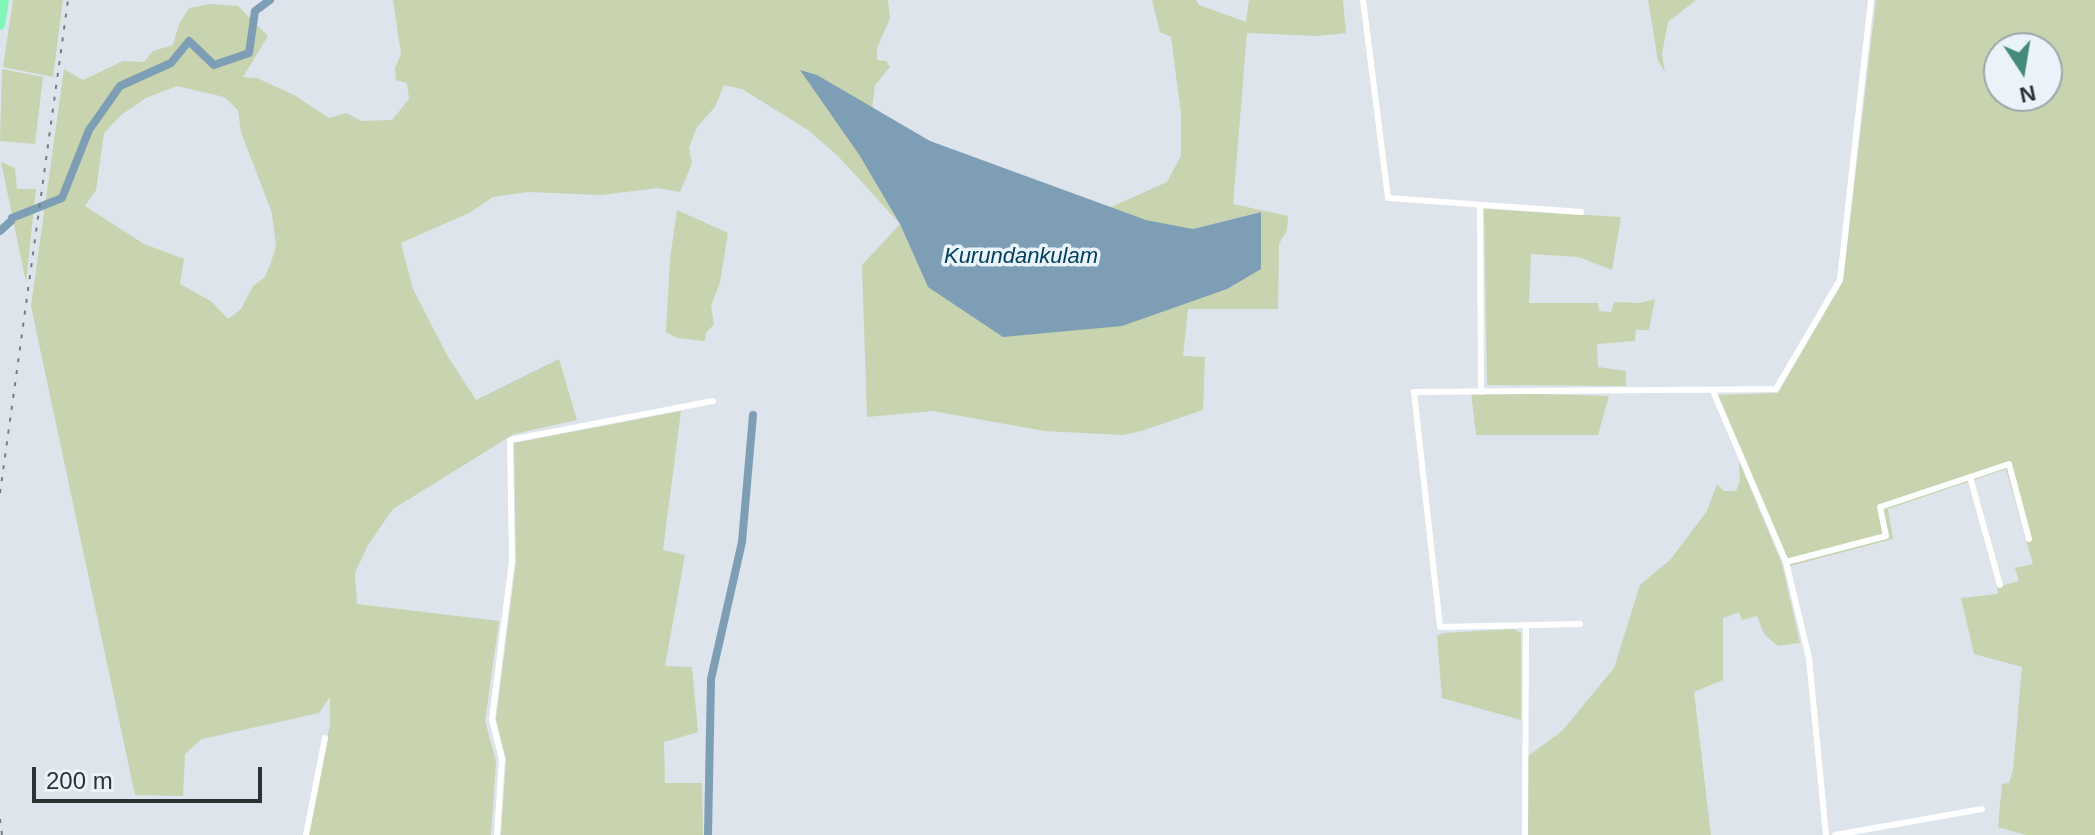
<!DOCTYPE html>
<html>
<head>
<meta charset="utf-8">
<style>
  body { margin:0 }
  #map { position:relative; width:2095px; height:835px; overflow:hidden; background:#dde4ec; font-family:Helvetica,sans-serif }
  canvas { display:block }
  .north { position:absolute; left:1983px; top:32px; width:80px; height:80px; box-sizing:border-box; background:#eaf2fa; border:2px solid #9fa5ab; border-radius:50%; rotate:168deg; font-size:22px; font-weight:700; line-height:32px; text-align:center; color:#2f3235 }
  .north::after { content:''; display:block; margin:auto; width:28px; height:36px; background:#478a7c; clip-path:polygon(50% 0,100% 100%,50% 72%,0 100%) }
  .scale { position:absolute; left:32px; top:767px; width:230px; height:36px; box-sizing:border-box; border:4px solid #2f3235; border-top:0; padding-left:10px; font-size:24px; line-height:28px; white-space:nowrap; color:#2f3235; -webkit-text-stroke:6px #eaf2fa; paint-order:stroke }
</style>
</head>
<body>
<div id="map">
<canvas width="2095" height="835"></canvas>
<div class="north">N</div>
<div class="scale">200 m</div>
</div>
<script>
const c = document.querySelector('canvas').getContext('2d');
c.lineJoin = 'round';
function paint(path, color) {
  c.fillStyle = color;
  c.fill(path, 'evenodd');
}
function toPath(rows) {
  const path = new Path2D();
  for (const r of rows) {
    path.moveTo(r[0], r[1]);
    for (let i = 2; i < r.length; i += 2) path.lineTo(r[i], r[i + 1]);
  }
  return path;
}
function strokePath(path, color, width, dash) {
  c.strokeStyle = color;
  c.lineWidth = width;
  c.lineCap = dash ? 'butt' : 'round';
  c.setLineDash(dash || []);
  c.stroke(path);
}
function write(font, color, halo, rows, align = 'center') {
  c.font = font + ' Helvetica,sans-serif';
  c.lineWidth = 7;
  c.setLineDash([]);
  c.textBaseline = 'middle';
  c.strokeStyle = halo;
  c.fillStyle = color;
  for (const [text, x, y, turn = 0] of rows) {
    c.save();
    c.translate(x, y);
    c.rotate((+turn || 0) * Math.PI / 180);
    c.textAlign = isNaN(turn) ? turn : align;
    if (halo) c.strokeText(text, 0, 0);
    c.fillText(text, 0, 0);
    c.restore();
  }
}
const green = toPath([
  [13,0,63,0,53,77,3,67],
  [393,0,888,0,890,18,877,48,877,60,886,61,890,67,875,85,872,110,817,75,900,224,928,287,1180,304,1227,289,1260,212,1193,229,1146,220,1109,208,1167,182,1181,156,1181,114,1171,37,1160,32,1152,0,1196,0,1199,5,1246,22,1249,0,1343,0,1346,33,1317,36,1247,33,1233,204,1288,216,1287,230,1279,244,1278,309,1188,309,1183,356,1205,357,1203,410,1141,431,1123,435,1044,431,933,411,867,417,862,265,900,224,838,156,808,130,742,89,724,85,715,107,697,127,689,148,692,163,680,192,658,188,601,195,528,192,493,197,471,212,401,243,413,289,447,355,476,400,559,359,577,420,514,434,393,509,368,545,355,573,357,604,499,621,485,721,496,761,491,835,309,835,330,724,330,697,319,713,202,739,185,754,183,796,135,795,31,306,64,69,83,80,123,61,144,62,153,51,173,45,179,24,189,8,210,4,238,6,268,36,243,77,257,78,294,95,329,118,346,113,362,121,392,120,409,99,407,83,396,80,395,68,401,54],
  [177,86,224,97,238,110,241,132,272,213,276,247,271,262,265,277,253,286,241,309,228,319,212,302,180,284,184,259,144,244,85,206,96,190,104,133,121,115,146,98],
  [1648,0,1696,0,1668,22,1662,54,1665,72,1658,61],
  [1876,0,2095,0,2095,835,2026,835,1998,827,2002,784,2009,783,2013,770,2022,667,1974,654,1961,598,1998,594,1997,587,2019,581,2015,568,2033,564,2006,469,1888,509,1893,539,1790,566,1717,395,1778,393,1843,281],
  [1999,48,2047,48,2047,96,1999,96],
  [2,69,43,77,35,144,0,141],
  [1,162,15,168,17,189,36,189,26,282],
  [1484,209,1621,217,1612,270,1579,257,1531,254,1529,303,1598,303,1599,311,1611,312,1614,302,1640,303,1655,299,1649,330,1636,330,1635,341,1597,344,1598,367,1626,371,1626,386,1487,385],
  [677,210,728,233,720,282,711,306,714,324,706,333,705,341,677,338,666,332,670,259],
  [1471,392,1609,396,1598,435,1476,435],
  [681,411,663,550,685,555,665,666,692,667,698,732,664,742,665,783,702,783,703,835,501,835,506,759,496,719,516,562,514,443],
  [1739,461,1782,564,1800,643,1778,646,1764,634,1757,616,1742,620,1739,612,1723,618,1723,680,1694,692,1711,835,1528,835,1528,756,1562,731,1614,668,1640,585,1670,560,1707,511,1717,484,1724,491,1736,491,1740,481],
  [1514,629,1521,633,1521,720,1442,698,1437,636,1444,633]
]);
const water = toPath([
  [800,70,817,75,930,141,1146,220,1193,229,1261,212,1261,269,1227,289,1122,326,1003,337,928,287,900,224,860,156]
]);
const canal = toPath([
  [12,218,62,198,89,130,120,86,171,63,189,41,214,65,249,53,255,11,270,0],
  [0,231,11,221],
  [708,835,711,679,742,542,753,415]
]);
const minor = toPath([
  [1363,0,1388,198,1581,212],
  [1480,205,1481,392],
  [1713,391,1786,562,1809,658,1826,835],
  [1970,477,2000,585],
  [1786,562,1886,536,1880,507,2009,464,2029,539],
  [1580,624,1440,627,1414,392,1776,389,1840,280,1871,0],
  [306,835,325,738],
  [497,835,502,759,492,719,512,560,510,440,713,401],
  [1525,835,1526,625],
  [1835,835,1982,809]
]);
const trunk = toPath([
  [0,25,4,0]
]);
const rail = toPath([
  [0,493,68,0],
  [0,819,2,835]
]);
const waterNames = [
  ["Kurundankulam",1021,257]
];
paint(green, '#c8d3af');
paint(water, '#7d9eb5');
strokePath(canal, '#7d9eb5', 8);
strokePath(minor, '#fff', 6);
strokePath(trunk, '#80f6ba', 10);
strokePath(rail, '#777c81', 2, [4, 8]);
write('italic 22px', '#00405f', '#eaf2fa', waterNames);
</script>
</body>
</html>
